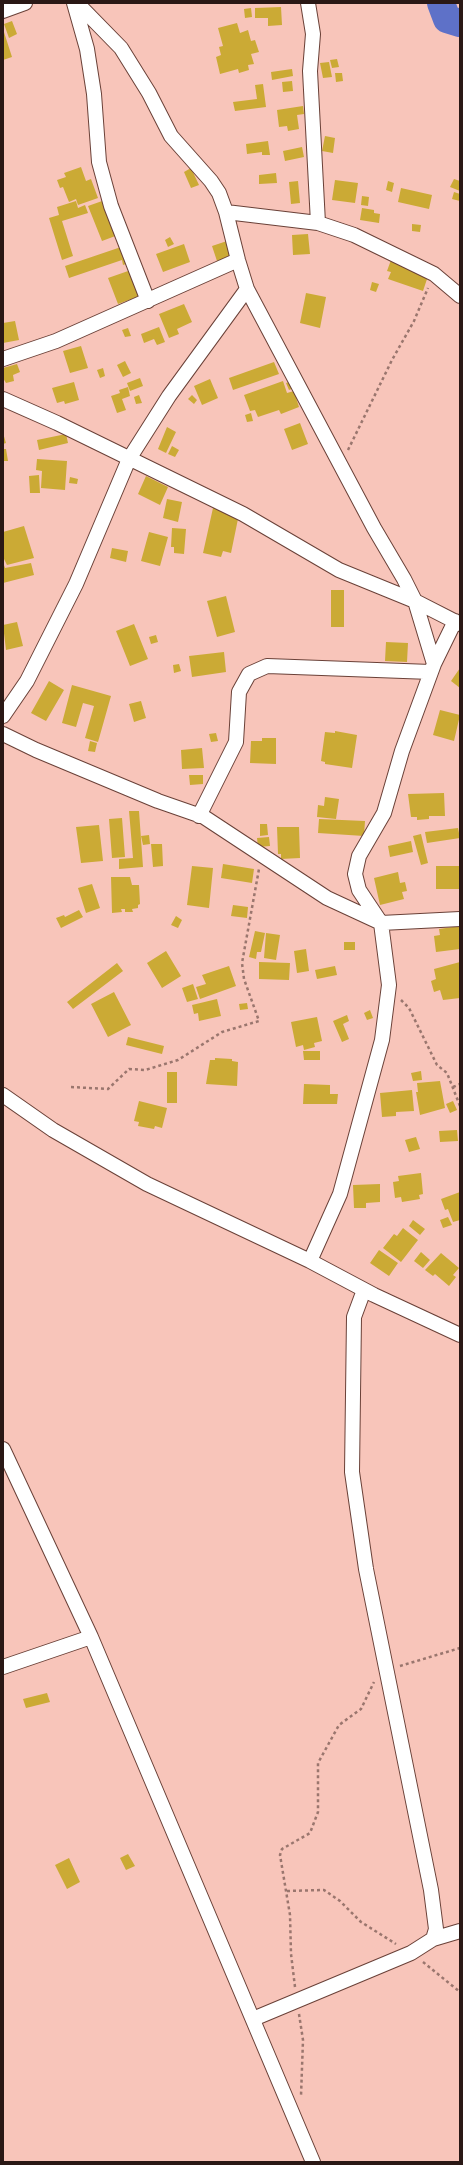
<!DOCTYPE html>
<html>
<head>
<meta charset="utf-8">
<style>
  body { margin:0 }
  #map { position:relative; width:463px; height:2165px; overflow:hidden; background:#f8c5ba; font-family:"Noto Serif",serif }
  canvas { display:block }
  .frame { position:absolute; inset:0; border:4px solid #2a1815; pointer-events:none }
</style>
</head>
<body>
<div id="map">
<canvas width="463" height="2165"></canvas>
<div class="frame"></div>
</div>
<script>
const c = document.querySelector('canvas').getContext('2d');
c.lineJoin = 'round';
function toPath(rows) {
  const path = new Path2D();
  for (const r of rows) {
    path.moveTo(r[0], r[1]);
    for (let i = 2; i < r.length; i += 2) path.lineTo(r[i], r[i + 1]);
  }
  return path;
}
function strokePath(path, color, width, dash) {
  c.strokeStyle = color;
  c.lineWidth = width;
  c.lineCap = dash ? 'butt' : 'round';
  c.setLineDash(dash || []);
  c.stroke(path);
}
function paint(path, color) {
  c.fillStyle = color;
  c.fill(path, 'evenodd');
}
const river = toPath([
  [441,3,447,19,460,23]
]);
const building = toPath([
  [281,7,282,25,268,26,268,18,255,18,255,8],
  [251,8,252,17,245,18,244,9],
  [12,21,17,34,9,38,4,24],
  [237,23,240,33,248,30,251,41,255,40,259,52,251,54,254,64,248,65,249,70,239,73,238,69,220,74,216,57,221,55,219,47,223,46,218,28],
  [3,29,12,57,3,60],
  [337,59,339,67,332,68,330,60],
  [329,62,332,77,323,78,320,63],
  [292,69,293,76,272,80,271,72],
  [335,73,342,73,343,81,336,82],
  [292,81,293,91,283,92,282,82],
  [263,84,266,107,235,111,233,102,257,99,255,85],
  [303,106,304,114,297,115,299,129,288,131,287,126,279,127,277,110],
  [325,136,335,138,333,153,322,151],
  [268,141,270,155,262,155,262,152,247,154,246,144],
  [302,147,304,157,285,161,283,151],
  [81,167,86,181,91,179,98,198,78,205,76,199,69,202,63,187,60,188,57,180,66,177,64,173],
  [191,168,199,185,191,188,184,172],
  [276,173,277,183,259,184,259,175],
  [454,179,460,181,460,191,450,187],
  [335,180,358,183,355,203,332,200],
  [298,181,300,203,291,204,289,182],
  [388,181,394,183,392,192,386,190],
  [401,188,432,195,429,209,398,202],
  [454,192,460,194,460,201,452,199],
  [362,196,369,197,368,206,361,205],
  [105,200,118,235,102,241,88,206],
  [76,201,78,208,85,205,88,213,62,221,73,256,62,260,49,218,59,215,57,207],
  [362,208,374,210,374,213,380,214,379,223,360,220],
  [412,224,421,225,420,232,412,231],
  [308,234,310,254,293,255,292,235],
  [170,237,174,244,168,247,165,240],
  [227,241,232,256,217,261,212,246],
  [184,244,190,262,163,272,156,254],
  [124,246,129,263,123,265,122,260,69,278,65,266],
  [391,260,429,273,423,291,388,279,391,272,387,271],
  [131,270,140,296,118,304,108,278],
  [372,282,379,284,376,292,370,290],
  [306,293,326,297,320,328,300,323],
  [184,304,192,322,177,329,179,334,169,338,159,314],
  [15,321,19,340,3,343,3,323],
  [159,327,165,342,157,345,154,339,144,343,141,334],
  [128,328,131,336,125,337,122,330],
  [81,346,88,368,70,373,63,351],
  [125,361,131,373,123,377,117,365],
  [274,362,279,374,233,390,229,378],
  [17,364,20,372,13,375,14,381,6,383,3,378,3,368],
  [103,368,105,376,100,378,97,370],
  [140,378,143,386,130,391,127,383],
  [210,379,218,398,202,405,194,386],
  [283,381,287,393,294,391,299,407,281,414,279,410,258,417,255,410,250,411,244,395],
  [292,381,294,388,289,390,286,383],
  [74,382,79,400,65,404,64,401,57,403,52,388],
  [128,387,130,396,122,399,126,410,117,413,111,396,120,393,119,390],
  [139,395,142,403,136,404,134,397],
  [192,395,197,400,194,404,188,399],
  [251,413,253,421,247,422,245,415],
  [300,423,308,444,292,450,284,429],
  [167,427,176,432,166,453,158,449],
  [3,433,6,443,3,444],
  [66,434,68,443,39,450,37,440],
  [172,446,179,450,175,457,168,454],
  [3,449,6,449,8,461,3,461],
  [37,459,67,461,65,490,41,488,42,471,36,470],
  [39,475,40,493,30,493,29,476],
  [146,476,168,487,160,505,138,494],
  [70,477,78,479,77,484,69,483],
  [167,499,182,502,178,522,163,518],
  [213,508,239,514,231,553,223,551,221,557,203,553],
  [24,526,34,558,7,565,3,557,3,532],
  [172,528,186,529,184,554,174,553,174,547,171,547],
  [149,532,168,537,160,566,141,561],
  [112,548,128,551,126,562,110,558],
  [3,562,5,568,31,563,34,575,3,583],
  [331,590,344,590,344,627,331,627],
  [226,596,235,632,217,637,207,601],
  [17,622,23,646,6,650,3,625],
  [134,624,148,659,130,666,116,631],
  [156,635,158,642,151,644,149,637],
  [386,642,408,643,407,662,385,661],
  [224,652,226,672,192,677,189,656],
  [179,664,181,671,174,673,173,665],
  [460,668,460,688,451,681],
  [49,681,64,690,46,721,31,713],
  [72,685,111,696,98,742,85,738,94,706,83,703,76,727,62,723],
  [141,701,146,718,134,722,129,704],
  [440,710,460,715,454,741,433,735],
  [335,731,357,735,352,768,325,764,325,762,321,761,325,732,335,733],
  [216,733,218,741,211,742,209,734],
  [262,738,276,738,276,764,250,763,251,741,262,741],
  [90,741,97,743,95,752,88,751],
  [202,748,204,768,182,769,181,750],
  [189,775,203,775,203,784,190,785],
  [444,793,445,816,429,816,429,819,417,820,417,817,411,817,408,794],
  [325,797,339,799,336,819,317,817,318,805,324,806],
  [129,811,139,811,143,867,119,869,119,859,133,858],
  [122,818,125,857,112,858,109,819],
  [319,819,365,821,364,836,318,833],
  [260,824,267,824,268,835,260,836],
  [99,825,103,861,81,863,76,827],
  [277,827,299,827,300,858,281,859,281,854,278,854],
  [458,828,460,838,427,843,425,832],
  [421,834,428,863,421,865,413,836],
  [149,835,150,844,143,845,141,836],
  [269,837,270,846,258,847,257,838],
  [411,841,413,852,390,857,388,846],
  [151,844,162,844,163,866,153,867],
  [223,864,254,869,252,883,221,878],
  [192,866,213,868,209,908,187,905],
  [436,866,460,866,460,889,436,889],
  [398,872,400,883,405,882,407,891,402,892,404,899,380,905,374,878],
  [111,877,130,877,132,885,139,885,140,904,138,905,138,908,132,909,133,912,125,912,125,909,121,909,122,912,112,913],
  [92,884,100,908,86,913,78,888],
  [233,905,248,907,247,918,231,916],
  [79,910,83,917,61,928,56,918,64,915,65,917],
  [176,916,182,920,178,928,171,925],
  [460,922,460,949,436,952,434,936,440,935,439,929,453,927,452,923],
  [255,931,265,933,261,952,257,952,256,959,249,957],
  [266,933,280,935,276,960,264,958],
  [344,942,355,942,355,950,344,950],
  [306,949,309,971,297,973,294,951],
  [166,951,181,976,162,988,147,963],
  [259,962,290,963,289,980,259,979],
  [460,962,460,998,443,1000,440,990,434,992,431,981,436,979,434,969],
  [117,963,123,971,73,1009,67,1002],
  [229,966,236,986,200,999,196,987,206,984,202,975],
  [335,966,337,975,317,979,315,970],
  [193,984,198,999,187,1002,182,988],
  [114,992,131,1025,108,1037,91,1004],
  [217,999,221,1016,199,1021,198,1013,194,1014,192,1005],
  [247,1003,248,1009,240,1010,239,1004],
  [370,1010,373,1018,367,1020,364,1013],
  [347,1015,349,1021,343,1024,349,1039,342,1042,333,1021],
  [317,1017,322,1041,314,1043,315,1047,304,1050,303,1045,296,1047,291,1022],
  [128,1037,164,1046,162,1054,126,1045],
  [303,1051,320,1051,320,1060,304,1060],
  [215,1058,232,1059,232,1061,238,1062,237,1086,206,1084,210,1060,215,1060],
  [421,1071,422,1080,413,1081,411,1073],
  [167,1072,177,1072,177,1103,167,1103],
  [440,1081,445,1108,420,1115,416,1092,418,1092,417,1083],
  [304,1084,330,1085,330,1094,338,1094,337,1104,303,1104],
  [412,1090,414,1111,396,1112,396,1116,382,1117,380,1093],
  [139,1101,167,1108,162,1128,155,1126,154,1129,138,1126,139,1122,134,1121],
  [453,1101,457,1110,450,1113,446,1104],
  [457,1130,458,1141,440,1142,439,1131],
  [416,1137,420,1149,409,1152,405,1140],
  [421,1173,423,1194,419,1195,420,1199,402,1202,401,1197,395,1198,393,1182,399,1181,398,1176],
  [380,1184,380,1202,366,1203,366,1208,354,1208,353,1185],
  [460,1192,460,1220,453,1222,448,1209,445,1210,441,1199],
  [448,1217,452,1225,443,1228,440,1220],
  [413,1220,425,1229,420,1235,409,1226],
  [403,1228,418,1240,401,1262,383,1248,394,1234,397,1236],
  [379,1250,398,1263,389,1276,370,1263],
  [421,1252,430,1260,423,1268,414,1261],
  [441,1253,459,1268,453,1275,456,1277,449,1286,435,1274,433,1276,425,1270],
  [47,1693,50,1702,26,1708,23,1699],
  [128,1854,135,1866,126,1870,120,1858],
  [69,1858,80,1882,67,1889,55,1865]
]);
const path = toPath([
  [348,450,392,360,414,321,428,288],
  [401,1000,409,1008,437,1065,447,1073,460,1106],
  [71,1087,108,1089,129,1069,145,1070,178,1060,222,1032,259,1021,244,979,242,963,259,869],
  [453,1087,460,1084],
  [400,1666,460,1648],
  [287,1891,324,1890,340,1901,361,1922,396,1944],
  [423,1962,460,1992],
  [295,1987,291,1954,290,1915,280,1855,282,1849,310,1833,318,1812,318,1763,339,1725,361,1709,374,1682],
  [299,2014,303,2040,301,2096]
]);
const minor = toPath([
  [74,3,87,49,94,94,99,162,111,206,148,301],
  [77,3,121,48,149,93,171,136,211,181,219,193,226,212,238,260,247,289,374,528,404,579,415,601,434,664,402,751,384,813,359,856,355,874,359,890,381,923,389,985,382,1040,340,1194,310,1261],
  [308,3,313,34,310,71,318,223],
  [3,11,25,3],
  [226,212,318,223,354,235,434,274,460,296],
  [3,359,56,341,238,260],
  [3,399,57,423,243,514,339,570,415,601,460,624],
  [434,664,455,621],
  [3,716,27,681,76,584,129,459,169,396,247,289],
  [3,734,36,750,158,801,204,817,327,898,381,923,460,919],
  [199,816,236,742,239,692,249,674,267,666,431,672],
  [3,1095,53,1130,147,1184,310,1261,374,1295,460,1335],
  [3,1449,91,1637,313,2162],
  [3,1667,91,1637],
  [433,1939,460,1931],
  [253,2019,411,1953,433,1939,436,1929,431,1890,366,1569,352,1472,354,1317,364,1290]
]);
strokePath(river, '#5e71c8', 28);
paint(building, '#cbaa35');
strokePath(minor, '#6a4138', 16);
strokePath(path, '#9a766e', 2.5, [3, 3]);
strokePath(minor, '#fff', 14);
</script>
</body>
</html>
